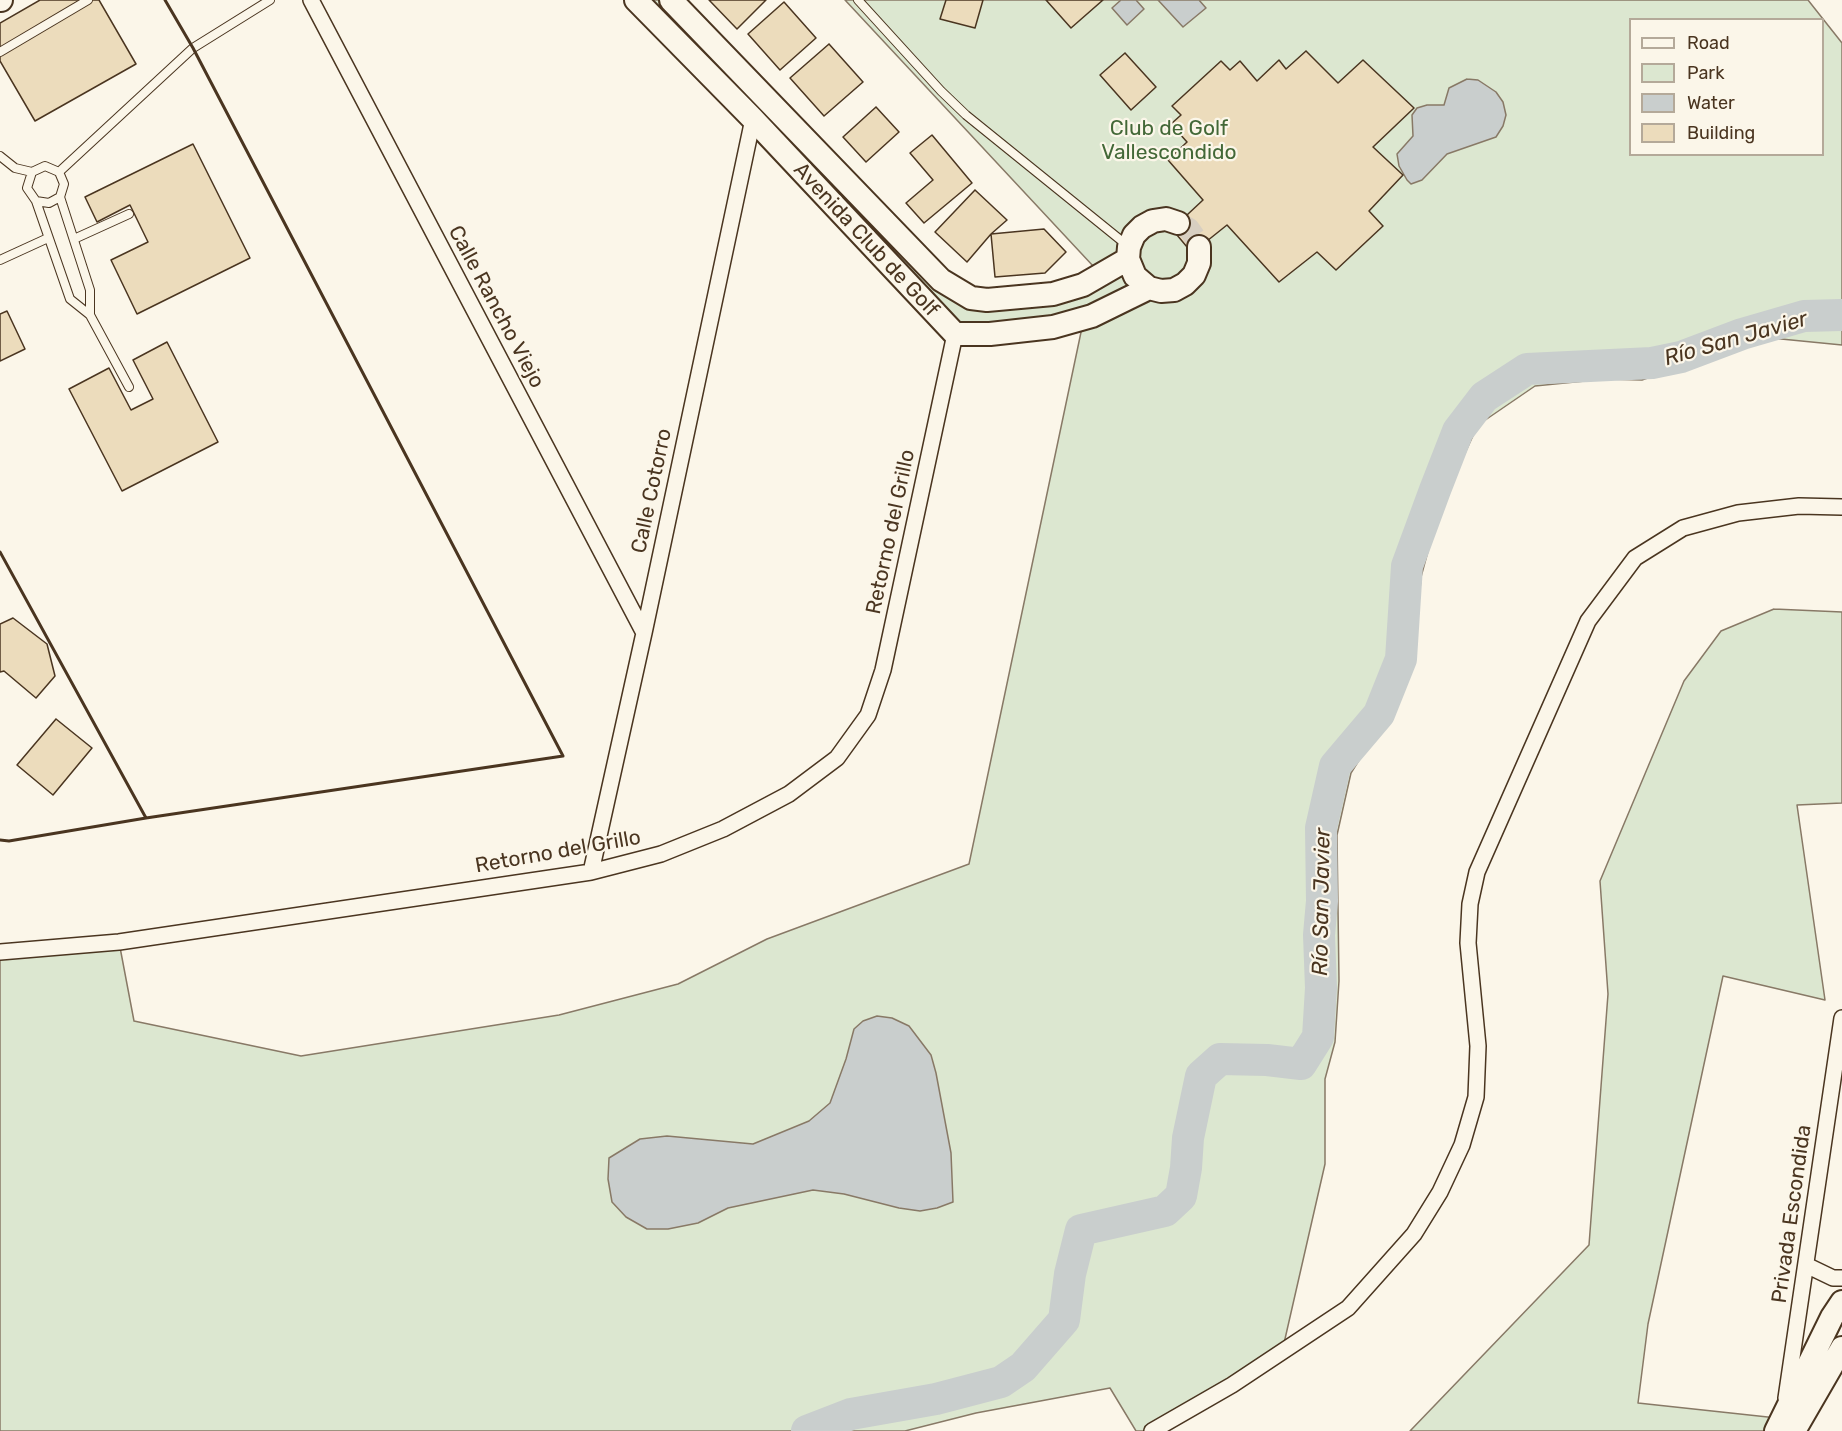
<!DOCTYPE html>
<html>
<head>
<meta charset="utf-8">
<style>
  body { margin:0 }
  #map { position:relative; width:1842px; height:1431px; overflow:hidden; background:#fbf6e9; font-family:Rubik,sans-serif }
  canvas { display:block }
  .legend { position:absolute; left:1629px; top:18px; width:195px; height:138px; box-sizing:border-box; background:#fbf6e9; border:2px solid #b4a999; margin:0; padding:8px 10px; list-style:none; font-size:18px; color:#4a3520 }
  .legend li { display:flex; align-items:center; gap:12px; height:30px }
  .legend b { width:30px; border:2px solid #b4a999 }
</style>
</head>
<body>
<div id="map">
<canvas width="1842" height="1431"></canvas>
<ul class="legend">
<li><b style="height:8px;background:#fbf6e9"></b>Road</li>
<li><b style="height:16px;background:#dce7d0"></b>Park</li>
<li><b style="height:16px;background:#c9cecd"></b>Water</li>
<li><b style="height:16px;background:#ecdcbc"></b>Building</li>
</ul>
</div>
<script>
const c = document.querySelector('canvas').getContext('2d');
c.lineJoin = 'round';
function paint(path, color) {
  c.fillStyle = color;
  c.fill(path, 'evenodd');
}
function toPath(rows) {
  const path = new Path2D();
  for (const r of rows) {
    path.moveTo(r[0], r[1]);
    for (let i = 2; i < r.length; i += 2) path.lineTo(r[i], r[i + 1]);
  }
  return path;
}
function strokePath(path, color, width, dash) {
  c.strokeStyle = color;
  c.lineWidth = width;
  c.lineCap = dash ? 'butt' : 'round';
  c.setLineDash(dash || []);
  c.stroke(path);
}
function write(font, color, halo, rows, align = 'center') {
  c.font = font + ' Rubik,sans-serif';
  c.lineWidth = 4.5;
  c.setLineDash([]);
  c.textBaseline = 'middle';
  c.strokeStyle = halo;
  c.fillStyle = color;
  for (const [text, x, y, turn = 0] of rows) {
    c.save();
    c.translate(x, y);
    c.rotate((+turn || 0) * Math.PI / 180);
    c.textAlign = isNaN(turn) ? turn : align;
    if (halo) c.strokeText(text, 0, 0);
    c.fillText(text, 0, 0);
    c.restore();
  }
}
const green = toPath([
  [636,0,671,0,971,298,1053,294,1094,267,845,0,1808,0,1842,43,1842,345,1771,338,1695,361,1642,380,1605,379,1535,386,1478,425,1440,507,1421,577,1416,641,1406,685,1351,773,1337,835,1339,981,1335,1042,1325,1079,1325,1164,1282,1352,1152,1431,1136,1431,1110,1388,976,1413,905,1431,0,1431,0,952,119,942,134,1021,301,1056,559,1015,678,984,767,939,969,864,1084,318,955,334,636,0],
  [1630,20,1822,20,1822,154,1630,154,1630,20],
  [1774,609,1842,612,1842,803,1797,805,1825,1000,1723,976,1648,1324,1638,1403,1777,1418,1771,1431,1410,1431,1589,1245,1608,994,1600,881,1684,681,1721,631,1774,609]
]);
const water = toPath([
  [1121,0,1136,0,1144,9,1127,25,1112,8,1121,0],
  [1158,0,1199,0,1206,8,1183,27,1158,0],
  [1467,79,1478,80,1496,92,1503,102,1506,115,1503,126,1496,137,1447,154,1422,180,1411,184,1407,180,1399,166,1397,154,1413,136,1412,115,1417,108,1427,105,1444,105,1449,88,1467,79],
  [877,1016,892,1018,909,1026,931,1055,936,1073,951,1153,953,1202,937,1208,920,1211,899,1208,844,1194,813,1190,728,1208,698,1223,668,1229,647,1229,626,1217,612,1202,608,1179,609,1158,640,1139,667,1136,753,1144,809,1121,830,1103,846,1059,854,1029,863,1021,877,1016]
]);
const river = toPath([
  [807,1431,851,1414,936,1399,1001,1382,1023,1367,1064,1320,1070,1274,1081,1230,1165,1211,1181,1196,1186,1168,1188,1138,1201,1076,1220,1059,1267,1060,1301,1064,1318,1037,1321,988,1319,935,1322,901,1321,828,1335,766,1379,714,1401,659,1407,566,1435,490,1458,431,1484,397,1527,369,1652,363,1681,357,1742,334,1804,316,1842,315]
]);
const building = toPath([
  [40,0,99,0,136,64,35,121,0,61,0,23,40,0],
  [709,0,766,0,737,29,709,0],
  [946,0,983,0,975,28,940,19,946,0],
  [1046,0,1103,0,1071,28,1046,0],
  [784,2,816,38,780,70,748,34,784,2],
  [829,44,863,82,824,116,790,78,829,44],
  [1306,51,1338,83,1363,60,1414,108,1373,147,1403,175,1369,211,1383,226,1336,270,1317,252,1279,282,1227,225,1192,253,1172,229,1203,200,1168,160,1187,142,1171,124,1181,115,1172,106,1221,61,1230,70,1240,61,1257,81,1279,60,1286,69,1306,51],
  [1125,53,1156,87,1131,110,1100,75,1125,53],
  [876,107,899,132,866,162,843,137,876,107],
  [932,135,972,183,924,223,906,203,933,180,910,153,932,135],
  [193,144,250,258,137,314,111,260,148,242,130,205,97,222,85,197,193,144],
  [975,190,1007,220,991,234,967,262,935,232,975,190],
  [1044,229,1066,252,1045,273,995,277,991,234,1044,229],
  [7,311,25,349,0,361,0,314,7,311],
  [167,342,218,442,122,491,69,389,109,368,131,410,153,399,133,360,167,342],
  [13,618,47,644,55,676,36,698,4,671,0,672,0,624,13,618],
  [56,719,92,748,53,795,17,765,56,719]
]);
const secondaryTunnel = toPath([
  [1178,223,1189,229,1196,239,1199,247]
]);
const lane = toPath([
  [858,0,941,91,966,115,1128,246],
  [0,52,88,0],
  [0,156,15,168,32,172,45,166,59,172,64,184,60,197,49,203,36,201,27,188,32,172],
  [59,172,193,48,270,0],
  [60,197,90,290,90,315],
  [36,201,70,299,90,315,129,387],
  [74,239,129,214],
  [0,260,48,238]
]);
const street = toPath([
  [311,0,644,633],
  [591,872,644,633,753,119],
  [0,952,119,942,591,872,661,854,723,829,789,794,837,758,868,715,883,670,955,334],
  [1806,1265,1833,1278,1842,1278],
  [1786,1398,1842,1018],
  [1152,1431,1232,1385,1348,1308,1414,1234,1440,1192,1462,1145,1476,1097,1478,1046,1468,943,1470,904,1477,872,1588,621,1635,558,1683,528,1738,513,1799,506,1842,507]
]);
const secondary = toPath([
  [0,0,1,0],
  [636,0,753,119,955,334,990,334,1053,327,1092,316,1149,288],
  [671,0,941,280,971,298,987,300,1053,294,1083,285,1128,259],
  [1178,223,1166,219,1153,221,1142,227,1134,235,1129,247,1128,259,1135,276,1149,288,1161,291,1174,290,1185,284,1194,275,1199,263,1199,247],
  [1776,1431,1832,1317,1842,1302],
  [1794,1431,1842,1348]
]);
const wall = toPath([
  [0,552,146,818,9,841,0,840],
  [146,818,563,756,193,48,165,0]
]);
const parkNames = [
  ["Club de Golf",1169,129],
  ["Vallescondido",1169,153]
];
const streetNames = [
  ["Avenida Club de Golf",866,240,47],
  ["Calle Rancho Viejo",496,307,62],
  ["Calle Cotorro",652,491,-78],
  ["Retorno del Grillo",891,532,-78],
  ["Retorno del Grillo",558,852,-10],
  ["Privada Escondida",1792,1214,-82]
];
const waterNames = [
  ["Río San Javier",1736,339,-16],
  ["Río San Javier",1322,902,-89]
];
paint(green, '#dce7d0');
strokePath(green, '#887966', 1.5);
paint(water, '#c9cecd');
strokePath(water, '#887966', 1.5);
strokePath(river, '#c9cecd', 32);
paint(building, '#ecdcbc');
strokePath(building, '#4a3520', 1.5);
strokePath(secondaryTunnel, '#d8cfc1', 22, [22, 11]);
strokePath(lane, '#4a3520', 10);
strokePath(street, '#4a3520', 18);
strokePath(secondary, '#4a3520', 26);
strokePath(lane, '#fbf6e9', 8);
strokePath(street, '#fbf6e9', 15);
strokePath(secondary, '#fbf6e9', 22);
strokePath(wall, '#4a3520', 3);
write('21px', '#436837', '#fbf6e9', parkNames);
write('21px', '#4a3520', '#fbf6e9', streetNames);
write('italic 22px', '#4a3520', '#fbf6e9', waterNames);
</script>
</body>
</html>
